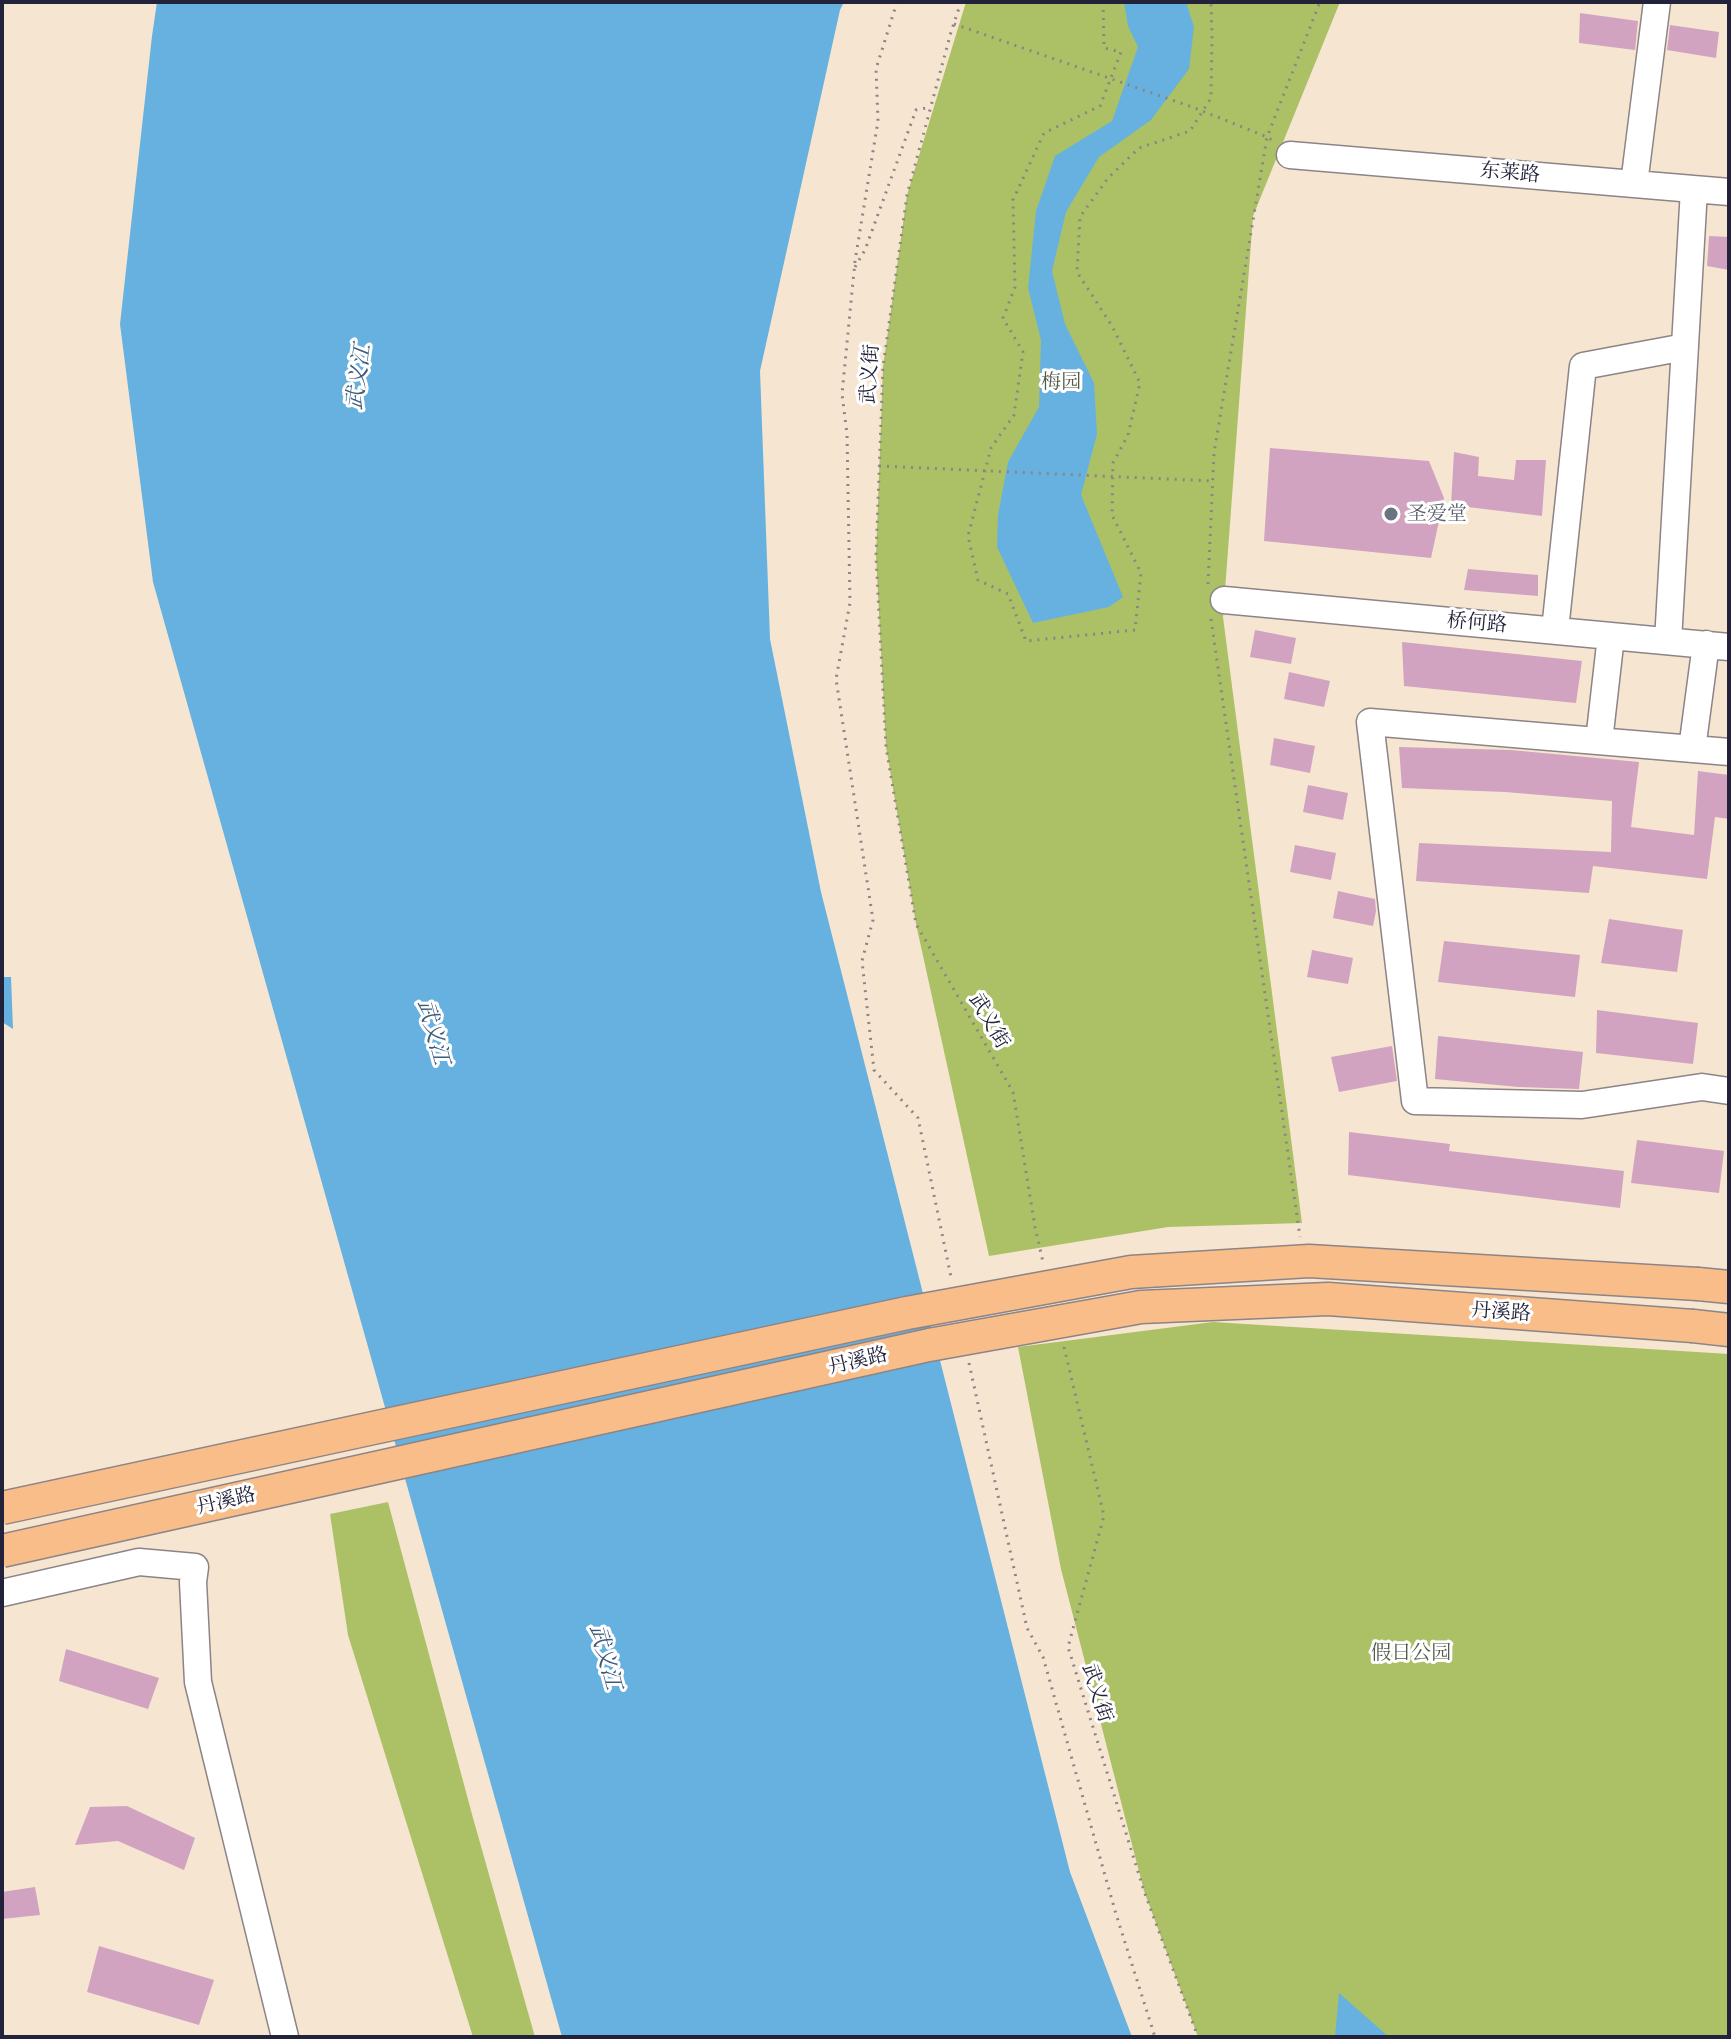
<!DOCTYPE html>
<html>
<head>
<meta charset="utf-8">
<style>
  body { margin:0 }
  #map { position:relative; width:1731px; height:2039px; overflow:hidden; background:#f6e6d1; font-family:"Libre Caslon Text",serif }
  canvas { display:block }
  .frame { position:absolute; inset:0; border:4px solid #22223b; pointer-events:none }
</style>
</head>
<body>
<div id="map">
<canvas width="1731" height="2039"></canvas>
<div class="frame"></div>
</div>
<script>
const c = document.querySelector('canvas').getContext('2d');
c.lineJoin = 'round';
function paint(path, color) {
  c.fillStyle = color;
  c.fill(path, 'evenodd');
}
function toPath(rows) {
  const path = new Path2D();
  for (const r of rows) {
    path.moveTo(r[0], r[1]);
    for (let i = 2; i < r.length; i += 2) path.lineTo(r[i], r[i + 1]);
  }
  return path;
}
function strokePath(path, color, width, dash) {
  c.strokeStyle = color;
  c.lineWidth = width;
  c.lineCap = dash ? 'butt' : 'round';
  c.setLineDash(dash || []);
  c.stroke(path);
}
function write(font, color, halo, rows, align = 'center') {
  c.font = font + ' "Libre Caslon Text","Noto Serif SC",serif';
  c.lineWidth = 6;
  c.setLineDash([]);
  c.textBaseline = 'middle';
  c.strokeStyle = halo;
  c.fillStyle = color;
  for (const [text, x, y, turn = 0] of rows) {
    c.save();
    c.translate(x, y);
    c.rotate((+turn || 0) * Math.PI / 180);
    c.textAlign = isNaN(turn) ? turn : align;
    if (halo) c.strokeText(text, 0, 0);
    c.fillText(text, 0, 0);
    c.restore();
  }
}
const green = toPath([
  [966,2,1340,2,1253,216,1223,617,1302,1223,1168,1227,989,1256,916,924,886,747,876,556,883,367,907,195],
  [1213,1322,1729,1354,1729,2037,1198,2037,1144,1891,1061,1569,1018,1347],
  [388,1502,473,1818,535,2037,473,2037,348,1635,330,1514]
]);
const water = toPath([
  [157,2,844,2,840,10,760,371,770,639,821,892,1070,1872,1132,2037,562,2037,153,582,120,324,152,36],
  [1124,2,1186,2,1194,27,1189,69,1151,120,1099,157,1066,212,1052,271,1065,324,1094,383,1097,434,1081,495,1123,597,1109,607,1033,623,997,547,998,515,1008,462,1039,407,1041,340,1028,288,1036,211,1055,156,1112,121,1138,47,1128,26],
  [2,977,11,977,13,1029,2,1022],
  [1339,1993,1389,2037,1335,2037]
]);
const building = toPath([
  [1580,13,1638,21,1635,50,1579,43],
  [1670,25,1719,32,1716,58,1667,50],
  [1709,236,1729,237,1729,270,1707,266],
  [1270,448,1429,461,1444,498,1431,558,1264,541],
  [1454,452,1479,457,1478,476,1514,480,1516,460,1546,460,1542,516,1451,505],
  [1468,569,1538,575,1538,596,1464,590],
  [1255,630,1296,638,1291,664,1250,657],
  [1402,642,1582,661,1576,703,1404,686],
  [1289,672,1330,681,1324,707,1284,699],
  [1274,738,1315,746,1310,773,1270,765],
  [1399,747,1511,750,1639,762,1631,827,1694,835,1698,771,1729,775,1729,819,1715,817,1707,879,1593,866,1589,893,1416,881,1419,843,1611,852,1612,801,1505,792,1402,788],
  [1308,785,1348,793,1343,820,1303,812],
  [1295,845,1336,853,1331,880,1290,872],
  [1338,891,1375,899,1376,911,1373,926,1333,918],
  [1609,919,1683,930,1677,972,1601,963],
  [1444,941,1580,955,1575,997,1438,982],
  [1312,950,1353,958,1348,984,1307,977],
  [1597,1010,1698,1023,1693,1064,1596,1053],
  [1438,1036,1583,1052,1579,1089,1518,1087,1435,1079],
  [1392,1046,1397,1081,1339,1092,1331,1057],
  [1349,1132,1450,1144,1449,1151,1624,1171,1620,1208,1348,1175],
  [1637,1140,1724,1151,1719,1193,1631,1183],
  [66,1649,159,1678,148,1709,59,1681],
  [127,1806,195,1838,184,1870,118,1841,75,1845,90,1807],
  [35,1887,40,1915,2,1919,2,1892],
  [99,1946,214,1980,199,2025,87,1992]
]);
const path = toPath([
  [897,2,876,69,878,121,855,261,842,394,847,434,850,603,836,679,873,920,862,961,874,1070,918,1118,951,1277],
  [961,2,951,32,907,195,883,367,876,556,886,747,916,924,1013,1092,1035,1227,1043,1262],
  [1103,2,1104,48,1121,52,1100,106,1044,133,1013,200,1015,287,1003,318,1023,352,1014,415,991,448,968,536,978,580,1008,594,1026,641,1135,630,1141,573,1112,515,1113,463,1128,435,1140,383,1112,326,1077,272,1080,217,1108,178,1139,148,1190,131,1211,98,1212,37,1211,2],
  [954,24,1195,108,1267,137,1273,141],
  [855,267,865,250,916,110,931,107],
  [879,466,1213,481],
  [1208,584,1214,453,1267,137,1320,2],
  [1211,619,1300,1237],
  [1064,1347,1104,1516,1068,1647,1144,1891,1198,2037],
  [969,1363,1027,1628,1043,1657,1116,1914,1155,2037]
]);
const minor = toPath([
  [1290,155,1729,192],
  [1634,184,1657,2],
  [1224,600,1729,647],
  [1555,630,1583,366,1685,347],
  [1668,641,1694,189],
  [1599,741,1611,636],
  [1692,749,1706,644],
  [1729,752,1370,722,1415,1101,1582,1105,1702,1087,1729,1091],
  [2,1593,139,1562,195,1567,193,1582,198,1682,285,2037]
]);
const major = toPath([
  [1698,1284,1729,1287],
  [1693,1326,1729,1330]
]);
const majorBridge = toPath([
  [2,1508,907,1313,1131,1272,1309,1261,1698,1284],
  [2,1551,929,1345,1141,1307,1328,1299,1693,1326]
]);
const markers = [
  [1391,514,8,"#6b7280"]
];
const streetNames = [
  ["东莱路",1510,173,5],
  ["武义街",870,374,-86],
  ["桥何路",1477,623,5],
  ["武义街",989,1021,60],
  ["丹溪路",1501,1312,4],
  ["丹溪路",858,1361,-13],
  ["丹溪路",226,1501,-13],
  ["武义街",1097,1693,73]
];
const parkNames = [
  ["梅园",1061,382],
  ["假日公园",1411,1653]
];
const worshipNames = [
  ["圣爱堂",1407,514]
];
const waterNames = [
  ["武义江",359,377,-82],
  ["武义江",433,1032,75],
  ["武义江",605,1657,75]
];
paint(green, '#acc165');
paint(water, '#66b1df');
paint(building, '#d1a3c0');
strokePath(minor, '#8c8486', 29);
strokePath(major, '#8c8486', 35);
strokePath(path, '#8c8486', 3, [2, 6]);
strokePath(minor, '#fff', 26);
strokePath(major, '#f9bd89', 32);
strokePath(majorBridge, '#8c8486', 35, []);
strokePath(majorBridge, '#f9bd89', 32);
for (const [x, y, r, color] of markers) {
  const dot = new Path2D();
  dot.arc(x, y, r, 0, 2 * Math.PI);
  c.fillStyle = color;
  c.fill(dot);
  strokePath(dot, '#fff', 3);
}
write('20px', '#22223b', '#fff', streetNames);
write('20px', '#525a4a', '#fff', parkNames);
write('20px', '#5b616d', '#fff', worshipNames, 'left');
write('italic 22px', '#3d5b7d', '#fff', waterNames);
</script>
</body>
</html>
